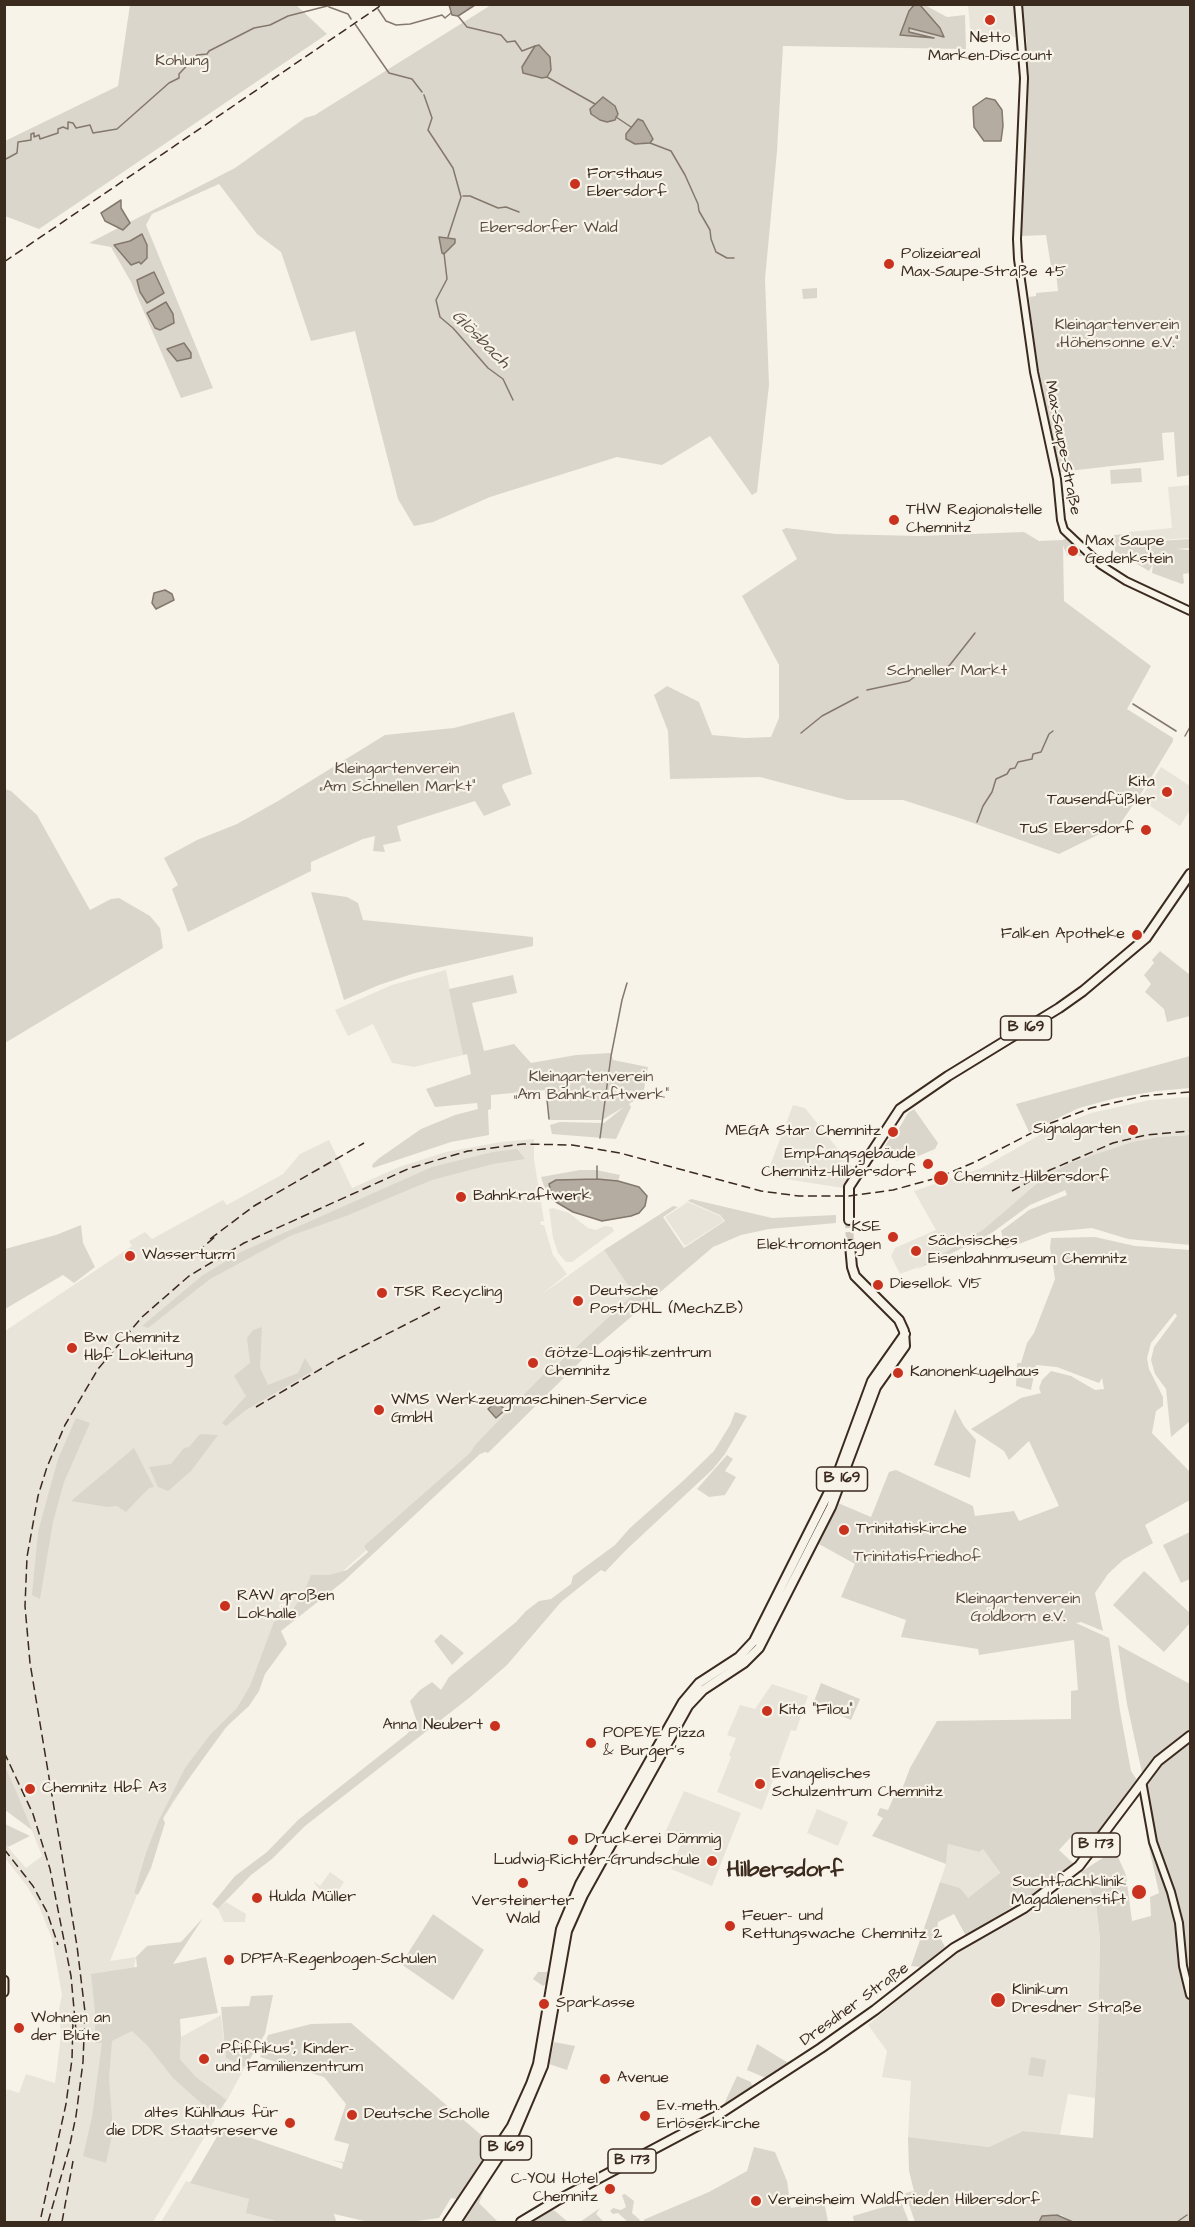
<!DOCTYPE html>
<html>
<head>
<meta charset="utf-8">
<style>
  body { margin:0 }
  #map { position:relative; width:1195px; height:2227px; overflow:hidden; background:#f7f3e8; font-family:"Architects Daughter",sans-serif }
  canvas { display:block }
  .frame { position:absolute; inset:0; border:6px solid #3b2a1e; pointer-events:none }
</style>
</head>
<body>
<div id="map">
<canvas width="1195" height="2227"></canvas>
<div class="frame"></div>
</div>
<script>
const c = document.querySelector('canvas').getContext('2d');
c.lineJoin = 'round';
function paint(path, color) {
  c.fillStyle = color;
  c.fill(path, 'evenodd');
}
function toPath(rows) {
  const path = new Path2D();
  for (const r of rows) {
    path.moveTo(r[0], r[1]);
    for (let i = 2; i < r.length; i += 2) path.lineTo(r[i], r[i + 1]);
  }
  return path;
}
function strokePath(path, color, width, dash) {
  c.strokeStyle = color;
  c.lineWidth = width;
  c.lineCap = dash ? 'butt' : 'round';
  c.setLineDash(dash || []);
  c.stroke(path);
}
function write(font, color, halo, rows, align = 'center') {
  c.font = font + ' "Architects Daughter",sans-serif';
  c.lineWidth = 4.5;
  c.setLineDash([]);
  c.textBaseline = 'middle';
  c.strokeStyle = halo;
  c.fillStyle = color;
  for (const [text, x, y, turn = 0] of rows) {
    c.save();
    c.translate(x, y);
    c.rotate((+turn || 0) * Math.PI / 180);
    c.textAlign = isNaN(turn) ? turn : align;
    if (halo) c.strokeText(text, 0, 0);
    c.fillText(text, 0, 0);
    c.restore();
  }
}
const built = toPath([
  [968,5,1014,5,1019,37,971,38],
  [1190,485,1190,538,1130,542,1129,532,1172,528,1168,487],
  [1161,767,1190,786,1190,810,1180,826,1140,799],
  [446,970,463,1055,414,1067,392,1063,373,1024,348,1036,335,1010,392,985],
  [1190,1097,1190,1135,1158,1137,1132,1142,1069,1163,1059,1169,1064,1191,1030,1204,993,1232,975,1242,940,1259,900,1274,891,1256,895,1248,936,1230,914,1191,982,1168,1050,1129,1091,1113,1150,1100],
  [793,1105,805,1108,853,1168,843,1188,766,1176],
  [534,1139,534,1159,544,1221,540,1222,541,1225,544,1225,553,1255,567,1274,541,1295,604,1250,635,1294,554,1366,481,1449,282,1625,242,1707,193,1772,163,1819,145,1854,134,1893,137,1895,110,1961,136,1957,134,1967,137,1967,155,2040,224,2105,153,2222,5,2222,5,2097,7,2089,19,2093,26,2074,55,2083,61,2035,59,2009,62,1995,52,1939,39,1906,27,1886,5,1858,5,1844,26,1868,42,1856,17,1793,5,1766,5,1331,132,1246,129,1241,133,1239,145,1232,152,1239,223,1200,227,1205,283,1174,300,1154,329,1140,352,1188,399,1167,446,1152,501,1142],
  [688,1202,720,1216,724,1221,685,1246,665,1217],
  [553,1208,569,1213,588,1228,596,1230,605,1226,612,1227,614,1231,572,1262,566,1262,558,1253,553,1238,549,1209],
  [772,1684,808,1696,796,1731,791,1730,762,1810,717,1792,731,1757,729,1755,736,1738,727,1735,740,1705,755,1709],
  [684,1791,741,1813,712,1886,671,1869,682,1842,664,1835],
  [817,1809,848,1822,838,1846,807,1833],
  [948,1844,979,1852,983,1848,1000,1874,967,1899,960,1888,940,1882,946,1864],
  [330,1872,344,1882,334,1897,327,1892,324,1894,314,1883,315,1882,320,1886],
  [1083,1876,1096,1903,1100,1939,1098,2036,1095,2098,1068,2094,1060,2135,1023,2131,989,2147,908,2137,911,2081,882,2077,887,2051,868,2025,954,1953,1031,1909],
  [226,1902,246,1914,245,1922,224,1922,218,1909],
  [221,2015,226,2058,245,2067,227,2100,196,2077,180,2059,181,2037],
  [186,2181,249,2199,247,2213,279,2222,161,2222]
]);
const green = toPath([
  [923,4,947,17,965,15,966,49,783,46,777,151,765,279,769,385,757,492,752,495,710,436,662,465,617,457,490,497,433,522,414,526,398,499,355,331,311,341,281,252,257,234,219,184,152,214,146,225,213,388,181,398,131,282,111,247,89,243,235,168,305,118,315,115,491,5],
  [130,5,296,5,327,34,39,229,5,216,5,141,118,86],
  [1021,5,1190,5,1190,475,1177,477,1174,432,1162,433,1164,460,1060,472,1039,386,1029,297,1036,296,1036,293,1058,291,1056,273,1052,273,1046,235,1021,236,1020,233,1027,94,1027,41],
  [817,288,817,298,803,299,802,289],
  [1141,468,1142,482,1111,484,1110,470],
  [786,528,836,534,919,536,1024,532,1039,541,1063,540,1068,537,1082,556,1067,556,1063,545,1064,601,1151,666,1127,709,1173,738,1173,741,1146,786,1120,824,1059,854,962,819,903,800,847,800,760,777,670,779,668,731,654,695,667,686,699,702,712,735,745,738,771,737,779,718,779,665,742,596,797,559,782,530],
  [1126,534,1128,543,1190,539,1190,548,1176,549,1190,550,1190,573,1183,574,1184,583,1182,584,1152,573,1153,564,1149,571,1115,551,1114,535],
  [514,712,532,774,503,784,502,787,511,805,484,816,475,801,397,826,401,841,383,845,385,852,373,851,375,836,363,839,311,862,311,871,188,932,172,889,178,885,164,858,197,840,237,824,278,801,385,735,454,728],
  [5,789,11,791,37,815,90,910,111,899,119,898,150,916,160,928,163,948,5,1043],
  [311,892,347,897,358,903,363,920,533,937,533,946,415,973,379,985,344,1000],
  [1160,951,1190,975,1190,1016,1167,1022,1164,1009,1145,992,1151,984,1144,975,1154,963,1152,960],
  [513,975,517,993,472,1003,484,1051,514,1044,531,1063,576,1055,611,1053,613,1060,648,1067,643,1095,629,1104,631,1107,616,1139,552,1134,550,1125,560,1122,604,1123,624,1107,602,1120,551,1120,549,1119,546,1090,491,1095,491,1109,488,1110,489,1135,451,1142,373,1168,372,1165,378,1159,421,1129,455,1115,478,1109,477,1103,435,1107,426,1089,471,1074,467,1054,463,1055,449,989],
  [1190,1056,1190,1088,1157,1091,1116,1098,1079,1108,1029,1132,1016,1104],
  [914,1109,938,1143,935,1149,916,1157,902,1157,897,1161,885,1146,890,1138,895,1135,908,1113],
  [1190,1135,1190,1245,1128,1239,1092,1228,1050,1232,1006,1249,1001,1231,1029,1210,1067,1195,1065,1190,1030,1205,993,1232,975,1242,915,1270,983,1230,1040,1181,1069,1163,1132,1142,1158,1137],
  [517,1149,525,1159,493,1164,432,1180,346,1216,290,1236,210,1279,148,1328,142,1326,203,1275,243,1251,432,1167,493,1152],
  [580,1170,596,1170,620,1175,618,1181,569,1179,547,1195,541,1177],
  [691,1199,772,1218,836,1215,836,1223,769,1229,741,1235,713,1247,591,1351,488,1453,485,1452,480,1454,344,1581,281,1631,287,1644,265,1674,259,1691,249,1706,225,1728,173,1801,163,1818,165,1823,151,1868,138,1895,134,1893,145,1855,159,1820,185,1768,210,1735,237,1708,250,1686,274,1622,294,1608,303,1594,311,1575,329,1575,347,1570,368,1552,364,1546,470,1453,476,1444,545,1373,554,1367,634,1294,604,1250,673,1206,678,1207,663,1217,684,1248,725,1221,720,1215,688,1201,681,1205],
  [81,1225,83,1243,95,1267,74,1283,63,1275,5,1309,5,1249,56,1235],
  [1095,1237,1135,1246,1190,1250,1190,1421,1171,1437,1166,1389,1155,1374,1151,1360,1154,1347,1177,1316,1175,1313,1151,1343,1147,1358,1149,1369,1163,1397,1163,1406,1156,1411,1152,1433,1190,1472,1190,1500,1145,1525,1153,1543,1123,1560,1108,1574,1095,1593,1103,1631,1081,1622,1076,1623,1109,1638,1120,1711,1131,1771,1137,1780,1086,1850,1071,1837,1059,1850,1074,1864,1058,1878,966,1936,954,1914,938,1922,937,1932,945,1947,921,1967,911,1966,940,1882,960,1888,968,1898,1000,1873,983,1849,979,1852,948,1844,946,1864,872,1836,883,1818,877,1815,880,1808,888,1810,896,1792,901,1792,910,1768,937,1721,1071,1719,1071,1691,1078,1690,1074,1640,979,1655,978,1649,901,1637,906,1620,841,1597,855,1564,819,1544,838,1503,871,1517,889,1472,896,1470,973,1506,975,1516,1014,1511,1019,1521,1059,1506,1029,1441,1009,1460,1004,1451,971,1429,1021,1398,1041,1393,1039,1388,1042,1380,1051,1371,1071,1376,1095,1390,1104,1389,1102,1378,1099,1383,1057,1367,1036,1365,1031,1390,1016,1386,1017,1363,1021,1363,1027,1343,1034,1333,1055,1279,1050,1248,1051,1238],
  [262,1327,260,1368,268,1385,298,1373,305,1358,313,1371,246,1410,226,1426,222,1423,246,1396,234,1376,250,1363,247,1338,253,1330],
  [955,1409,964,1426,976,1440,970,1478,934,1465],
  [735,1412,747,1416,725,1454,713,1469,625,1551,605,1572,601,1570,561,1602,507,1665,469,1698,305,1826,272,1859,251,1875,218,1909,212,1904,235,1876,267,1852,298,1820,407,1734,417,1722,410,1701,420,1690,432,1682,441,1690,449,1677,516,1622,526,1611,539,1601,551,1599,571,1584,573,1576,615,1545,630,1528,684,1480,714,1451,730,1425],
  [76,1418,90,1423,64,1482,53,1522,40,1599,32,1595,38,1532,58,1459],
  [200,1434,218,1435,191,1471,168,1491,158,1487,149,1467,171,1464,184,1448,189,1447],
  [134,1448,154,1487,149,1488,126,1512,117,1506,108,1507,71,1501],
  [727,1455,733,1459,725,1471,736,1477,725,1495,709,1497,697,1489],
  [1190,1532,1190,1579,1181,1583,1163,1545],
  [1144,1571,1190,1613,1190,1623,1164,1652,1113,1605],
  [441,1634,464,1653,452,1665,434,1641],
  [1118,1645,1190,1684,1190,2222,1073,2222,1061,2215,1041,2218,1039,2222,915,2222,905,2193,914,2191,909,2171,908,2137,989,2147,1023,2131,1093,2138,1098,2036,1100,1939,1096,1903,1081,1872,1115,1850,1126,1875,1132,1921,1151,1916,1150,1897,1159,1893,1146,1834,1155,1832,1127,1704],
  [821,1683,860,1699,851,1720,813,1704],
  [5,1766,17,1793,32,1830,5,1810],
  [4,1824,5,1824,30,1836,8,1847,5,1844],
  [433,1914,484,1950,453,2000,401,1964],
  [203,1918,173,1964,206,1957,218,2013,180,2019,181,2037,180,2059,196,2077,227,2100,216,2114,202,2104,173,2078,147,2045,132,2031,112,2041,109,2078,113,2130,106,2163,83,2156,92,2117,102,2043,95,2043,95,2012,91,1974,137,1967,136,1957,147,1946,181,1942],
  [538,1972,548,1972,546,1984,543,1986,533,1979],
  [273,1995,265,2034,245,2067,226,2058,221,2007,249,2006,251,1996],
  [351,2023,494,2146,458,2199,451,2198,439,2218,409,2222,369,2222,334,2214,336,2221,348,2222,279,2222,246,2213,249,2199,190,2183,222,2128,342,2169,343,2163,331,2160,344,2162,349,2144,334,2140,346,2104,324,2077,260,2057,268,2035,311,2024],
  [554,2042,575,2046,567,2070,549,2064],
  [757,2044,790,2064,766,2078,747,2070],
  [1031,2057,1046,2060,1043,2077,1028,2075],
  [737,2076,751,2082,752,2086,724,2104],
  [754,2147,775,2152,787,2181,791,2208,824,2201,828,2222,646,2222,643,2220,709,2192,747,2171],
  [487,2183,479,2203,498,2222,462,2222],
  [625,2194,634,2201,632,2213,640,2220,638,2222,628,2222,618,2213,613,2214,610,2211,613,2208,621,2210,626,2207,622,2195],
  [899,2197,909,2222,854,2222,853,2216,887,2206],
  [600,2208,596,2214,604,2222,580,2222],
  [552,2210,555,2211,568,2222,530,2222]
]);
const water = toPath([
  [449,5,449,4,475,5,458,16,452,15,449,5],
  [920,5,940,28,944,37,909,28,909,32,934,38,900,35,909,11,914,5,920,5],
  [539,45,550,57,551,70,547,77,542,78,523,73,522,67,535,46,539,45],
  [603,97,615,106,618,114,615,120,607,122,600,120,591,114,590,109,603,97],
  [986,98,995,100,1002,110,1003,126,1001,141,984,141,974,127,973,107,986,98],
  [638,119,643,121,653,139,650,143,635,144,626,139,626,134,638,119],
  [121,200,121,208,130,223,123,230,105,221,101,213,121,200],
  [142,234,147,245,147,258,141,264,139,262,131,265,114,245,130,241,142,234],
  [439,237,455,239,455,243,444,254,442,253,439,237],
  [154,272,164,293,147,303,140,292,137,280,154,272],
  [166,302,173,314,174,323,160,330,155,328,147,313,166,302],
  [184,343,191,353,191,358,177,361,167,349,184,343],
  [165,590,172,594,174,600,156,609,152,603,154,593,165,590],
  [597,1179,618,1181,639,1187,647,1196,645,1206,639,1213,631,1216,602,1221,573,1212,556,1202,548,1194,551,1192,549,1184,556,1180,597,1179],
  [497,1401,505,1410,496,1418,488,1409,497,1401],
  [1057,2215,1073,2222,1039,2222,1042,2216,1057,2215]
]);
const stream = toPath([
  [348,4,359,4],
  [329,7,348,14,351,19],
  [378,9,386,21,396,25,410,24,442,15,445,18,451,13],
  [458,16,467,27,501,35,507,42,515,41,522,51,535,46],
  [355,24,389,73,412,79,422,92],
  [547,77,595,104],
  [424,95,432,118,428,130,453,168,461,197,448,237],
  [616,117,631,127],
  [650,143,671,151,685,175,698,204,699,211,710,230,711,239,716,252,727,258,734,258],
  [4,160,17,153,18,142,31,140,31,134,34,133,34,137,39,135,40,139,58,133,58,129,63,127,68,129,68,122,73,123,76,128,90,125,93,133,117,129,169,83,179,78,179,74,197,55,207,54,209,51,254,28,270,25,288,16,335,4],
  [463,196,470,196,498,208,506,207,519,212],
  [444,253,447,279,436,300,440,317,453,328,488,368,503,379,513,400],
  [867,690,909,681,917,675,937,672,949,666,975,633],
  [1133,704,1176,731],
  [801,733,822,716,858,697],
  [1185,736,1190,727],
  [977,822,983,806,992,792,996,779,1007,774,1010,769,1015,768,1018,762,1032,759,1033,754,1041,752,1049,734,1053,731],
  [546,1090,549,1119],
  [600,1138,611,1056,622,1000,627,983],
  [597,1179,597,1166],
  [1177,2222,1187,2215]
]);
const primaryTunnel = toPath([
  [849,1220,850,1245]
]);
const tertiary = toPath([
  [1018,4,1024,78,1017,239,1018,259,1034,372,1057,479,1061,520,1064,530,1101,565,1126,581,1190,611],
  [1142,1781,1153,1842,1171,1892,1179,1923,1183,1966,1190,1995]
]);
const secondary = toPath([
  [4,1980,4,1992]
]);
const primary = toPath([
  [849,1220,849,1187,900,1109,948,1076,1059,1008,1083,991,1146,938,1190,874],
  [448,2222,512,2126,531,2084,538,2064,561,1929,580,1884,683,1702,699,1683,739,1657,754,1641,837,1476,872,1381,905,1334],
  [456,2222,515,2132,543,2066,567,1931,583,1895,688,1706,703,1690,744,1663,759,1648,831,1507,876,1387,905,1346,904,1331,899,1320,855,1276,852,1267,850,1245],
  [521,2222,556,2201,718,2115,821,2048,875,2010,954,1948,1024,1908,1079,1866,1158,1761,1190,1736]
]);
const rail = toPath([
  [4,262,383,4],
  [1012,1191,1050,1170,1113,1143,1146,1135,1190,1131],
  [210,1239,254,1206,364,1143],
  [197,1252,216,1236],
  [256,1407,336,1360,440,1307],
  [4,1752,33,1814,50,1869,71,1976,76,2031],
  [4,1849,33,1886,47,1912,58,1945],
  [41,2217,66,2104,72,2059,73,2022],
  [48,2222,69,2149,76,2116,83,2062,85,2012,77,1946,30,1663,25,1606,27,1557,38,1496,47,1467,65,1425,98,1369,142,1317,189,1276,244,1243,410,1168,468,1151,523,1144,572,1145,620,1153,761,1191,799,1196,849,1196,893,1190,937,1178,975,1162,1051,1123,1091,1108,1143,1096,1190,1092],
  [62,2222,73,2161]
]);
const markers = [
  [990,20,6,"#c8321e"],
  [575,184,6,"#c8321e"],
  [889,264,6,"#c8321e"],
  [894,520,6,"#c8321e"],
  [1073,551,6,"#c8321e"],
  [1167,792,6,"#c8321e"],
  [1146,830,6,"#c8321e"],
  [1137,935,6,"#c8321e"],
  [1133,1130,6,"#c8321e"],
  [893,1132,6,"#c8321e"],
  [928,1164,6,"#c8321e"],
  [941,1178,8,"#c8321e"],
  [461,1197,6,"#c8321e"],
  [893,1237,6,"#c8321e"],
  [916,1251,6,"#c8321e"],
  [130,1256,6,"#c8321e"],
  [878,1285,6,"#c8321e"],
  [382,1293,6,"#c8321e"],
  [578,1301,6,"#c8321e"],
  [72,1348,6,"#c8321e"],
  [533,1363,6,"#c8321e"],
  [898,1373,6,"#c8321e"],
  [379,1410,6,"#c8321e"],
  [844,1530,6,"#c8321e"],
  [225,1606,6,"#c8321e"],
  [767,1711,6,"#c8321e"],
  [495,1726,6,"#c8321e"],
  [591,1743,6,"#c8321e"],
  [760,1784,6,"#c8321e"],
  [30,1789,6,"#c8321e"],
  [573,1840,6,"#c8321e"],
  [712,1861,6,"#c8321e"],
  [523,1883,6,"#c8321e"],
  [1139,1892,8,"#c8321e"],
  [257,1898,6,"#c8321e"],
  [730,1926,6,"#c8321e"],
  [229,1960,6,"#c8321e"],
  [998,2000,8,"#c8321e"],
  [544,2004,6,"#c8321e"],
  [19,2028,6,"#c8321e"],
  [204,2059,6,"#c8321e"],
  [605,2079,6,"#c8321e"],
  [352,2115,6,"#c8321e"],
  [645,2116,6,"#c8321e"],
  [290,2123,6,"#c8321e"],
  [610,2189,6,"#c8321e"],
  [756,2201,6,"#c8321e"]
];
const shields = [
  [1026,1028,51],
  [842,1479,51],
  [1096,1845,48],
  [506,2148,51],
  [632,2161,48]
];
const shieldNames = [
  ["B 169",1026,1028],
  ["B 169",842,1479],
  ["B 173",1096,1845],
  ["B 169",506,2148],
  ["B 173",632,2161]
];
const poiNames = [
  ["Netto",990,39,"center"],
  ["Marken-Discount",990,57,"center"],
  ["Forsthaus",587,175],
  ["Ebersdorf",587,193],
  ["Polizeiareal",901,255],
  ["Max-Saupe-Straße 45",901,273],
  ["THW Regionalstelle",906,511],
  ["Chemnitz",906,529],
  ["Max Saupe",1085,542],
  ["Gedenkstein",1085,560],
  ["Kita",1155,783,"right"],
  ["Tausendfüßler",1155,801,"right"],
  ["TuS Ebersdorf",1134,830,"right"],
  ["Falken Apotheke",1125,935,"right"],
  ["Signalgarten",1121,1130,"right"],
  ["MEGA Star Chemnitz",881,1132,"right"],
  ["Empfangsgebäude",916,1155,"right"],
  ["Chemnitz-Hilbersdorf",916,1173,"right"],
  ["Chemnitz-Hilbersdorf",954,1178],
  ["Bahnkraftwerk",473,1197],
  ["KSE",881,1228,"right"],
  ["Elektromontagen",881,1246,"right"],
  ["Sächsisches",928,1242],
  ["Eisenbahnmuseum Chemnitz",928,1260],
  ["Wasserturm",142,1256],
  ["Diesellok V15",890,1285],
  ["Deutsche",590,1292],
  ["Post/DHL (MechZB)",590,1310],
  ["TSR Recycling",394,1293],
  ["Bw Chemnitz",84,1339],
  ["Hbf Lokleitung",84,1357],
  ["Götze-Logistikzentrum",545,1354],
  ["Chemnitz",545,1372],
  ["Kanonenkugelhaus",910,1373],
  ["WMS Werkzeugmaschinen-Service",391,1401],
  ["GmbH",391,1419],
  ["Trinitatiskirche",856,1530],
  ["RAW großen",237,1597],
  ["Lokhalle",237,1615],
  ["Kita \"Filou\"",779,1711],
  ["Anna Neubert",483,1726,"right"],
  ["POPEYE Pizza",603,1734],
  ["& Burger's",603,1752],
  ["Evangelisches",772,1775],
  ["Schulzentrum Chemnitz",772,1793],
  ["Chemnitz Hbf A3",42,1789],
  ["Druckerei Dämmig",585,1840],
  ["Ludwig-Richter-Grundschule",700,1861,"right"],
  ["Suchtfachklinik",1126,1883,"right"],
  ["Magdalenenstift",1126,1901,"right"],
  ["Hulda Müller",269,1898],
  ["Versteinerter",523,1902,"center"],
  ["Wald",523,1920,"center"],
  ["Feuer- und",742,1917],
  ["Rettungswache Chemnitz 2",742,1935],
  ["DPFA-Regenbogen-Schulen",241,1960],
  ["Klinikum",1012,1991],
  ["Dresdner Straße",1012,2009],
  ["Sparkasse",556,2004],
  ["Wohnen an",31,2019],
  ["der Blüte",31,2037],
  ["„Pfiffikus“, Kinder-",216,2050],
  ["und Familienzentrum",216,2068],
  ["Avenue",617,2079],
  ["Ev.-meth.",657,2107],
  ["Erlöserkirche",657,2125],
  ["altes Kühlhaus für",278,2114,"right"],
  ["die DDR Staatsreserve",278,2132,"right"],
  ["Deutsche Scholle",364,2115],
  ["C-YOU Hotel",598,2180,"right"],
  ["Chemnitz",598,2198,"right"],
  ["Vereinsheim Waldfrieden Hilbersdorf",768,2201]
];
const parkNames = [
  ["Kohlung",182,62],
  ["Ebersdorfer Wald",549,229],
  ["Kleingartenverein",1117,326],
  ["„Höhensonne e.V.“",1117,344],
  ["Schneller Markt",947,672],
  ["Kleingartenverein",397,770],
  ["„Am Schnellen Markt“",397,788],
  ["Kleingartenverein",591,1078],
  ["„Am Bahnkraftwerk“",591,1096],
  ["Trinitatisfriedhof",917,1558],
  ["Kleingartenverein",1018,1600],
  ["Goldborn e.V.",1018,1618]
];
const streetNames = [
  ["Max-Saupe-Straße",1062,448,79],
  ["Dresdner Straße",855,2005,-36]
];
const waterNames = [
  ["Glösbach",480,340,45]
];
const districtNames = [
  ["Hilbersdorf",785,1871]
];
paint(built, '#e9e4d9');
paint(green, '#dbd6cb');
paint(water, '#b4aca0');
strokePath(water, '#84786c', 1.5);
strokePath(stream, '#84786c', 1.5);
strokePath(primaryTunnel, '#d1cbc0', 8, [8, 4]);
strokePath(tertiary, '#3b2a1e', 10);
strokePath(secondary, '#3b2a1e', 11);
strokePath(primary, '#3b2a1e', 12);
strokePath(tertiary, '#f7f3e8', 6);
strokePath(secondary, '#f7f3e8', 7);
strokePath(primary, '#f7f3e8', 8);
strokePath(rail, '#3b2a1e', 1.5, [9, 4.5]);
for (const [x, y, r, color] of markers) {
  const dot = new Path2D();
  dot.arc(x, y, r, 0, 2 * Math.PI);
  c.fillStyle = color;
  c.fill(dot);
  strokePath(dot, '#f7f3e8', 2);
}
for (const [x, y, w] of shields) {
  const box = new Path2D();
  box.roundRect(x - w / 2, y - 12, w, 24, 4.5);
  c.fillStyle = '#f7f3e8';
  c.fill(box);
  strokePath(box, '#3b2a1e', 1.5);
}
write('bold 15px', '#3b2a1e', null, shieldNames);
write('16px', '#3b2a1e', '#f7f3e8', poiNames, 'left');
write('16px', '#5b4c41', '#f7f3e8', parkNames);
write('16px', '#3b2a1e', '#f7f3e8', streetNames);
write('italic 18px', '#5f5145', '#f7f3e8', waterNames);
write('bold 22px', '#3b2a1e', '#f7f3e8', districtNames);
</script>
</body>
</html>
